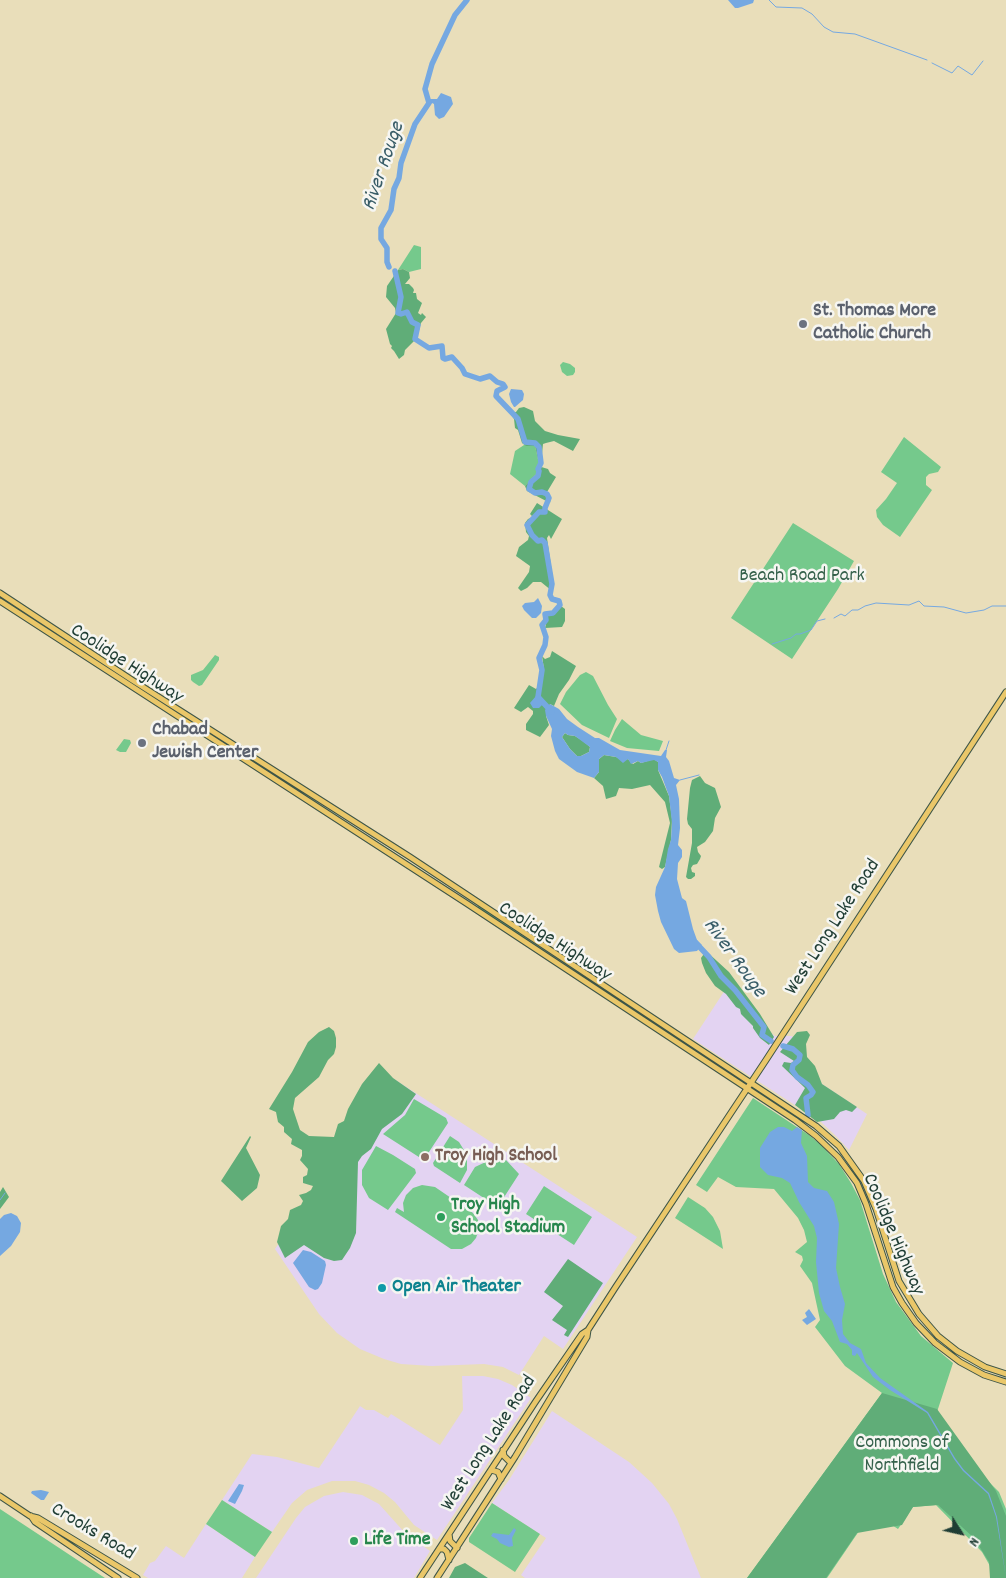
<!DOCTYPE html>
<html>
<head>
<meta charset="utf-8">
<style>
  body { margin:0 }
  #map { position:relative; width:1006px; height:1578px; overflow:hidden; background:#e9deba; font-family:Dekko,sans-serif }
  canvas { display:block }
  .north { position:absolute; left:936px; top:1508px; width:50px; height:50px; -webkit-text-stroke:4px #f6f6f2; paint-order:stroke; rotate:125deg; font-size:14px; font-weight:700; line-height:20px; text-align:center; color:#1f3d34 }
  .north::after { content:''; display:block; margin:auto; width:18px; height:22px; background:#1f3d34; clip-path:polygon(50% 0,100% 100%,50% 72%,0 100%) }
</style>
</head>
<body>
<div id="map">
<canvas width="1006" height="1578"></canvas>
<div class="north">N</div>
</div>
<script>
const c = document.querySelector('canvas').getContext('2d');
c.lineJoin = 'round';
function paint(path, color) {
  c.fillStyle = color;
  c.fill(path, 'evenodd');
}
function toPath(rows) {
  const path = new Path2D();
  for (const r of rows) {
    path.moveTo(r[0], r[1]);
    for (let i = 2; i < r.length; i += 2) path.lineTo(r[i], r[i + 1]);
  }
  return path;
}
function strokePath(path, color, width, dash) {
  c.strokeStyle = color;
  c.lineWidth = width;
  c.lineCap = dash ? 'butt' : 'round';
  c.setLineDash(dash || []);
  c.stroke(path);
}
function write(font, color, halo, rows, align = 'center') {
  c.font = font + ' Dekko,sans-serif';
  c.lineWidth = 5;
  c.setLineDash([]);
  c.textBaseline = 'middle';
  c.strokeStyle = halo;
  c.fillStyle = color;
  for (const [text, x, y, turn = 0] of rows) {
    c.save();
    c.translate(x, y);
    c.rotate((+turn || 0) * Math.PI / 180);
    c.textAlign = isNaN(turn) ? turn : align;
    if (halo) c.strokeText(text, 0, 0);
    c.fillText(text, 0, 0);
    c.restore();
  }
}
const built = toPath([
  [729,984,764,1027,775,1036,792,1036,822,1084,867,1114,849,1150,836,1136,821,1122,693,1039],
  [391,1077,637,1237,563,1349,544,1336,519,1375,503,1367,484,1364,432,1366,401,1364,384,1359,360,1349,337,1333,319,1314,275,1249],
  [462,1376,483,1376,498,1379,512,1385,531,1398,437,1540,414,1525,395,1502,384,1493,369,1485,355,1481,332,1481,307,1490,292,1503,272,1532,222,1500,252,1454,277,1457,319,1468,360,1406,366,1410,374,1410,388,1418,391,1414,440,1445,463,1410],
  [552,1411,629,1462,652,1483,669,1504,677,1519,701,1578,525,1578,521,1575,546,1538,492,1503,509,1480],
  [343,1492,362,1495,379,1504,405,1533,430,1551,414,1578,256,1578,296,1518,305,1507,324,1496],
  [206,1524,255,1557,242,1578,148,1578,143,1575,150,1563,155,1561,166,1546,184,1558]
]);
const green = toPath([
  [414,245,421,247,421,269,409,272,403,269,398,270],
  [563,362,570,364,575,368,575,372,573,375,567,376,562,372,560,365],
  [904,437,941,467,938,472,929,474,926,477,926,485,932,490,900,537,883,525,877,517,876,510,886,499,897,483,881,472],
  [524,445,535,446,539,464,536,474,525,486,510,474,515,451],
  [793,523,854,561,838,589,792,659,731,618],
  [215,655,219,657,219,660,202,685,199,686,193,682,191,680,191,675,203,670],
  [586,672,593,676,608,705,617,719,609,738,582,725,560,704,566,692,580,675],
  [622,719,641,735,663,741,659,751,627,748,610,741,615,730],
  [124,739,130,740,131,743,126,752,120,752,116,750],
  [478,906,480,906,546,952,544,952,478,909],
  [753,1098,809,1135,821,1145,839,1164,851,1183,860,1200,883,1274,896,1302,921,1336,953,1363,937,1412,967,1460,999,1492,1006,1509,1006,1578,990,1566,982,1552,936,1505,913,1507,898,1529,872,1512,827,1578,747,1578,882,1393,845,1366,815,1327,820,1320,812,1283,800,1266,803,1260,802,1256,795,1252,807,1242,804,1230,798,1218,774,1189,736,1187,718,1177,707,1192,696,1185],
  [414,1099,446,1118,448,1123,425,1158,422,1159,383,1134,405,1115],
  [450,1136,459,1142,467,1155,467,1170,460,1183,434,1166,433,1163],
  [376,1146,393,1155,415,1169,416,1173,388,1210,369,1198,362,1185,362,1170],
  [490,1160,506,1160,519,1174,499,1205,496,1206,464,1185,475,1167],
  [422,1185,435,1187,473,1213,478,1220,479,1229,476,1238,471,1244,462,1249,451,1249,395,1212,397,1208,404,1212,403,1203,406,1195,413,1188],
  [544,1186,592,1217,574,1245,526,1214],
  [688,1197,705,1208,713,1217,720,1231,723,1249,675,1218],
  [222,1500,272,1532,255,1557,206,1524],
  [492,1503,540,1534,515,1572,469,1542,469,1538],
  [0,1509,82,1563,105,1578,0,1578]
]);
const forest = toPath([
  [403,269,409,272,410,278,405,284,409,284,413,288,414,290,413,293,416,293,417,299,422,303,418,313,421,315,422,313,426,317,421,323,417,338,405,350,404,355,399,359,394,351,391,348,392,346,390,344,386,329,396,313,395,308,386,297,387,286,398,270],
  [524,407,533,411,535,421,545,431,558,435,580,439,573,451,554,441,546,443,543,444,541,464,539,464,535,446,526,446,522,443,518,430,515,428,514,419,509,412,516,412,519,408],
  [538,466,548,469,550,473,556,477,547,492,551,497,550,503,527,491,525,486,536,474],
  [537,503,562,519,551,539,549,535,547,538,554,586,552,591,541,582,533,582,527,588,521,591,518,588,529,572,530,566,516,556,519,547,528,540,529,536,526,532,525,523,528,519,533,517,530,514],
  [561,606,565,609,565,621,562,627,545,628,548,615,552,615],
  [552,651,576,666,569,680,559,694,554,706,550,704,546,716,549,725,540,737,526,730,526,724,533,714,533,711,528,707,521,712,514,708,529,685,536,689,540,685,544,669,542,656,545,659,550,657],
  [565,733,568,735,575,736,583,741,590,747,589,752,581,756,577,756,570,749,562,737],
  [604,755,616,757,625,760,628,759,633,764,638,761,641,763,654,759,658,762,658,770,669,796,672,819,671,840,665,867,662,869,659,867,670,823,665,802,650,785,632,789,619,788,616,796,606,799,603,786,594,778,599,772,599,759],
  [700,776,705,783,715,788,721,807,715,818,713,831,705,842,697,847,698,852,701,856,700,859,697,864,693,865,691,868,692,872,695,873,695,876,691,879,688,879,686,877,692,843,692,829,688,824,687,819,690,788,692,780],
  [706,951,729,972,760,1014,774,1037,769,1045,760,1038,753,1028,753,1026,741,1014,740,1009,736,1007,726,994,715,986,706,973,702,963,701,958],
  [329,1027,334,1031,336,1038,336,1047,334,1054,328,1060,319,1077,295,1098,293,1109,300,1130,309,1136,334,1137,338,1124,344,1121,348,1109,362,1084,379,1063,393,1078,416,1094,402,1114,382,1129,371,1149,362,1156,358,1162,356,1233,350,1248,342,1260,334,1261,324,1258,304,1245,285,1258,277,1242,281,1226,288,1219,290,1210,301,1205,303,1201,299,1195,306,1193,311,1190,313,1186,303,1183,303,1177,307,1175,308,1169,300,1160,302,1156,302,1150,291,1144,292,1139,284,1132,284,1127,278,1122,276,1112,269,1109,292,1072,308,1042,319,1032],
  [807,1031,810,1035,806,1044,807,1057,815,1066,822,1084,857,1107,852,1112,846,1110,840,1112,834,1119,817,1122,795,1105,805,1088,782,1066,784,1062,791,1063,794,1061,780,1052,797,1032],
  [250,1136,251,1137,246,1148,260,1175,257,1188,242,1201,221,1181],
  [3,1187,9,1197,0,1209,0,1192],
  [568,1259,603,1283,568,1337,564,1335,567,1330,552,1320,563,1306,544,1292],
  [882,1393,937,1409,996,1491,1006,1516,1006,1578,990,1578,989,1562,974,1538,938,1505,913,1507,902,1525,857,1533,826,1578,747,1578],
  [465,1563,488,1578,449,1578,455,1567]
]);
const water = toPath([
  [728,0,754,0,753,3,738,8,735,8],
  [441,93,451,97,453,104,444,117,439,119,435,115,434,104,432,103,430,105,429,103,430,99,437,99],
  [511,389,522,390,524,394,523,400,515,407,514,407,511,402,509,394],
  [538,598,542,606,541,613,536,618,532,618,524,610,522,606,525,603,534,602],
  [540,695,545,702,539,708,533,708,530,703,536,696],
  [550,704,559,709,567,719,578,727,595,738,599,738,620,750,661,756,665,750,667,750,666,757,669,761,674,778,680,780,676,785,679,799,680,828,678,845,682,850,682,857,678,863,677,879,682,898,686,901,693,929,697,940,702,945,697,951,679,953,674,949,661,922,658,911,655,895,656,887,665,867,668,849,671,840,672,823,669,796,662,777,658,770,658,762,654,760,641,763,638,761,631,764,628,759,623,763,616,757,604,755,599,759,599,772,594,778,577,772,559,759,555,751,551,736,552,729,546,716,545,710],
  [565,733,568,735,575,736,583,742,590,747,589,752,581,756,577,756,570,749,562,737],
  [778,1127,784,1127,792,1131,797,1127,802,1130,801,1143,807,1156,808,1182,814,1188,827,1191,834,1202,839,1224,836,1268,840,1287,845,1304,842,1320,843,1334,850,1343,861,1349,866,1363,880,1378,928,1412,955,1458,964,1470,989,1493,997,1517,1006,1578,996,1517,988,1494,963,1471,954,1459,927,1413,890,1390,873,1377,857,1353,855,1356,852,1355,852,1350,847,1344,840,1342,832,1321,824,1311,819,1293,816,1262,817,1238,814,1226,799,1202,790,1183,782,1178,768,1175,760,1167,760,1148,770,1132],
  [11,1213,17,1216,21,1223,20,1232,11,1246,0,1256,0,1219,4,1215],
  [303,1250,311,1252,325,1261,326,1265,322,1283,318,1289,315,1290,309,1287,293,1263],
  [809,1309,816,1319,807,1325,802,1320,807,1317,805,1313],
  [239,1484,244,1485,242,1491,235,1504,228,1501],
  [41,1490,49,1492,44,1500,41,1500,31,1493,32,1491],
  [514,1528,516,1530,512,1538,513,1546,509,1547,500,1543,497,1539,491,1536,493,1533,509,1535]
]);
const stream = toPath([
  [769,0,776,7,802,8,812,14,824,27,833,32,855,34,927,60],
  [932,63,952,73,958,66,972,75,983,61],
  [834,618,841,614,845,616,852,610,858,610,865,606,876,603,909,605,919,601,924,606,944,607,966,613,984,610,992,606,1006,606],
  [772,644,791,638,796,634,800,634,811,630,817,621,825,619],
  [666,750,669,741],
  [680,780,699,775],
  [0,1200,5,1193]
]);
const river = toPath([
  [389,267,387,262,387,248,381,239,381,228,391,210,394,189,399,178,401,163,415,124,429,103,425,89,432,64,455,15,467,0],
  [395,271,401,297,398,313,401,314,407,312,412,322,418,325,415,339,429,348,442,346,443,358,445,359,452,357,462,368,465,374,480,379,490,376,497,382,503,384,505,387,497,391,496,396,518,419,525,442,535,443,539,447,541,463,538,469,539,471,538,476,531,482,529,489,535,493,542,492,547,494,549,498,545,508,545,512,539,512,527,525,532,535,538,541,542,540,545,543,552,584,550,595,552,599,559,601,560,605,553,613,545,614,546,620,542,625,546,637,545,645,539,658,542,670,538,697,552,712],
  [695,942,709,957,721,976,735,990,764,1027,762,1035,771,1041],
  [783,1046,793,1049,800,1055,799,1060,793,1065,792,1070,797,1077,808,1085,813,1092,811,1095,806,1098,808,1115]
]);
const major = toPath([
  [0,593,132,680,410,857,816,1126,839,1146,864,1181,876,1209,899,1281,919,1314,938,1336,957,1351,985,1367,1006,1374],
  [0,601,466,903,795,1120,816,1136,838,1157,857,1183,866,1204,893,1287,902,1303,916,1323,935,1343,960,1362,984,1375,1006,1382],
  [503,1450,504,1456,511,1463],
  [491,1470,498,1472,501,1479],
  [0,1496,30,1516,38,1518,137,1578],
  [31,1516,35,1522,118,1578],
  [449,1534,450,1541,457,1548],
  [439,1549,444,1549,447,1552,449,1560],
  [420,1578,536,1401,582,1334,588,1330],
  [437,1578,515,1457,587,1337,588,1330,615,1288,766,1060,1006,692]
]);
const markers = [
  [803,324,5,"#6b7280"],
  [142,743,5,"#6b7280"],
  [425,1157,5,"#8d6e63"],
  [441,1217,5,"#2e9e5b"],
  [382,1288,5,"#0f9aa8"],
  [354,1541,5,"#2e9e5b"]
];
const worshipNames = [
  ["St. Thomas More",813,312],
  ["Catholic Church",813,335],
  ["Chabad",152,731],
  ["Jewish Center",152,754]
];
const parkNames = [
  ["Beach Road Park",802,577],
  ["Commons of",902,1444],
  ["Northfield",902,1467]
];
const streetNames = [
  ["Coolidge Highway",126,665,33],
  ["West Long Lake Road",834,928,-57],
  ["Coolidge Highway",554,943,33],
  ["Coolidge Highway",892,1235,67],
  ["West Long Lake Road",490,1444,-57],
  ["Crooks Road",92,1533,31]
];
const educationNames = [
  ["Troy High School",435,1157]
];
const leisureNames = [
  ["Troy High",451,1206],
  ["School Stadium",451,1229],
  ["Life Time",364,1541]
];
const cultureNames = [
  ["Open Air Theater",392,1288]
];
const waterNames = [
  ["River Rouge",385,167,-71],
  ["River Rouge",733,959,54]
];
paint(built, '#e3d3f2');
paint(green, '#75c98c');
paint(forest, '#60ad78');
paint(water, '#75a8e1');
strokePath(stream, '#75a8e1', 1);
strokePath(river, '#75a8e1', 5.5);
strokePath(major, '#3d5548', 7);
strokePath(major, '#eac769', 5);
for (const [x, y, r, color] of markers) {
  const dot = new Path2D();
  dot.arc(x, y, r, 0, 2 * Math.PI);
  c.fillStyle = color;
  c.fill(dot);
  strokePath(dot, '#f6f6f2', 2);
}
write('bold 20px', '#5b616d', '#f6f6f2', worshipNames, 'left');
write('20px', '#34604a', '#f6f6f2', parkNames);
write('20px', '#1f3d34', '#f6f6f2', streetNames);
write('bold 20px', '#785e54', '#f6f6f2', educationNames, 'left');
write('bold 20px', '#27864d', '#f6f6f2', leisureNames, 'left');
write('bold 20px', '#0d838f', '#f6f6f2', cultureNames, 'left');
write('italic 21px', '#395d68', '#f6f6f2', waterNames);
</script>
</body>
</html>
